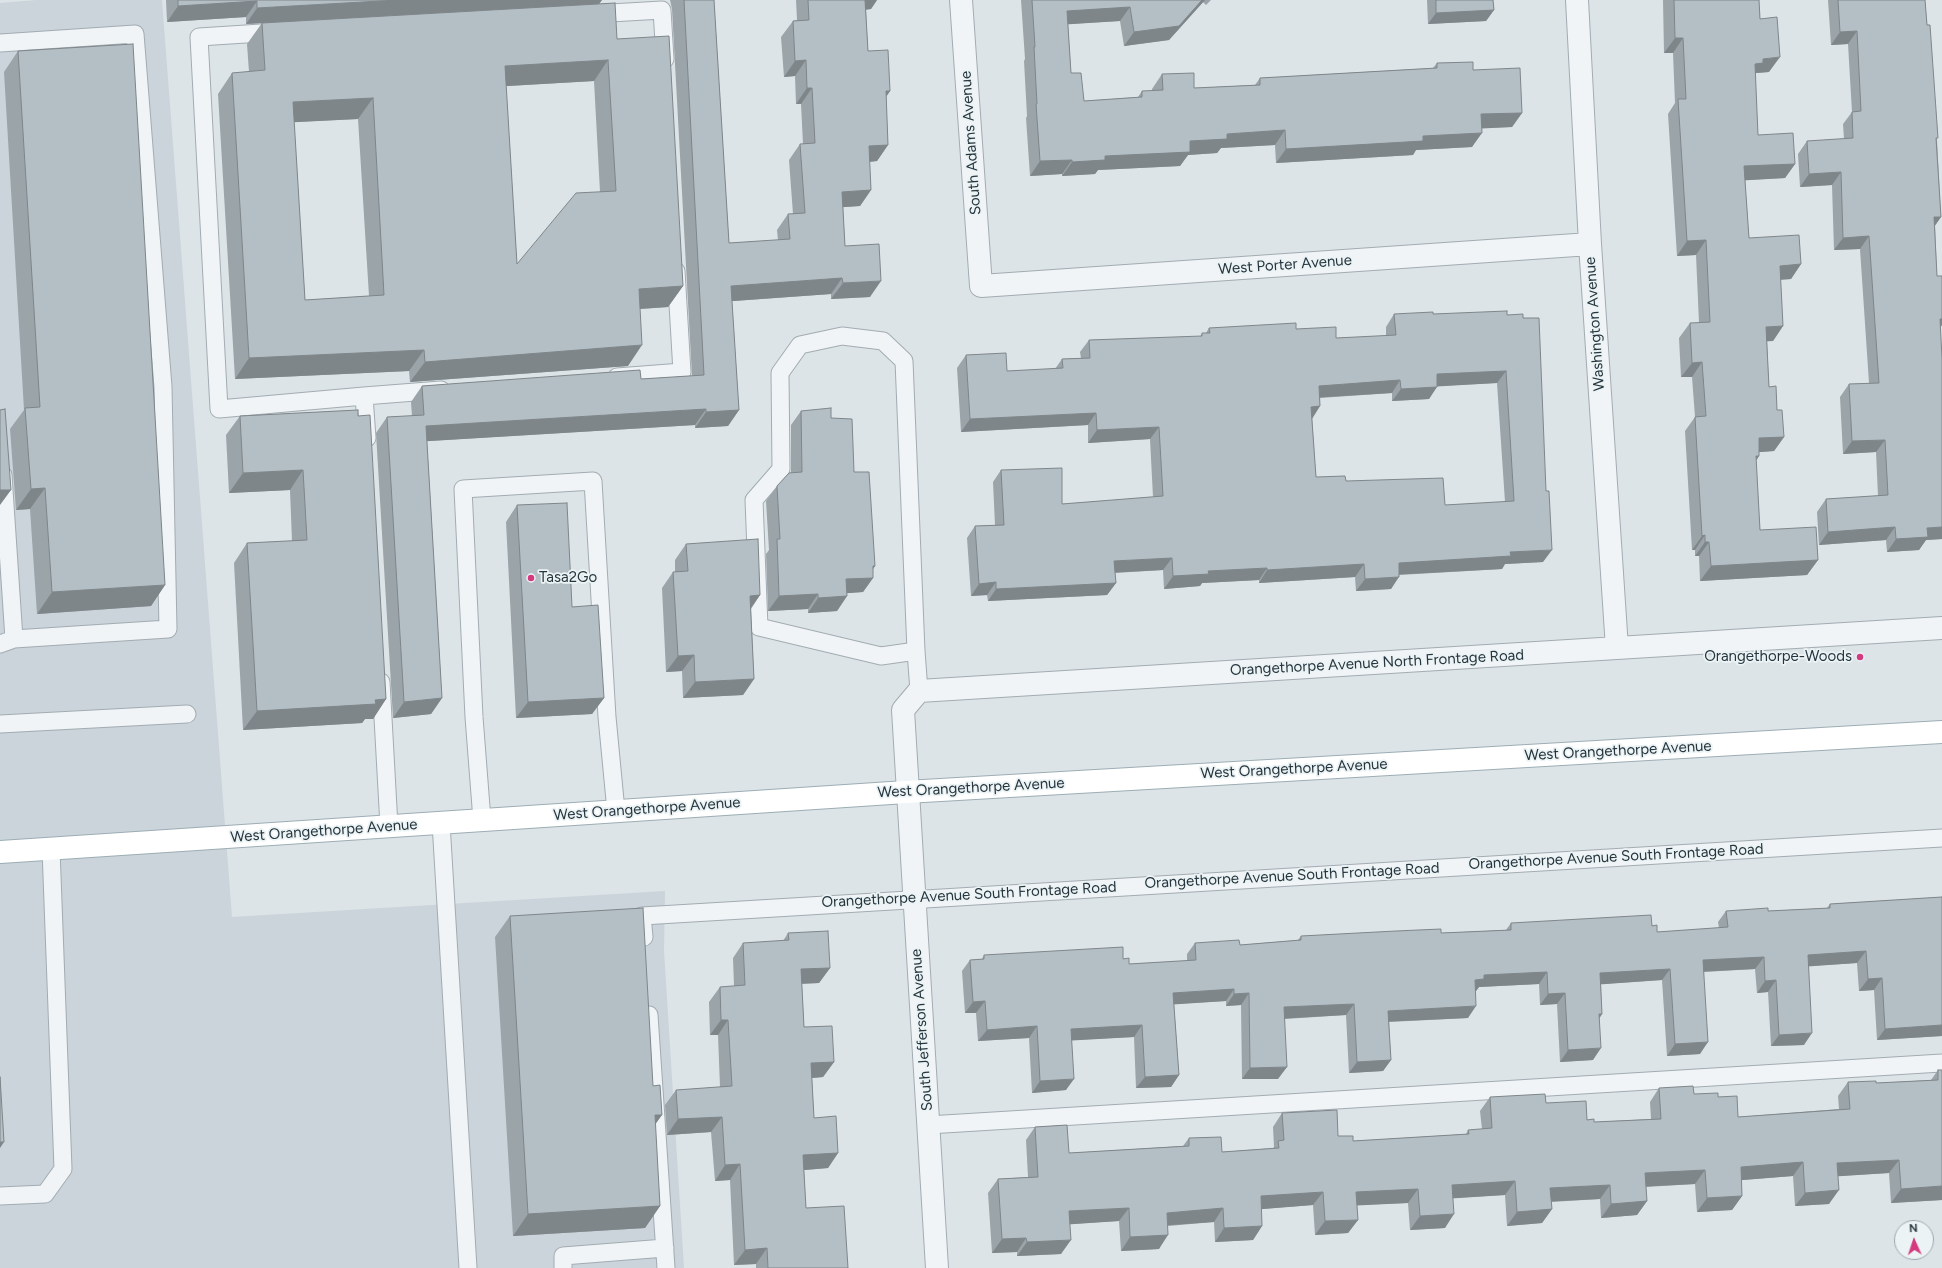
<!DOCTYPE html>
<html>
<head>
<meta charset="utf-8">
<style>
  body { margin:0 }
  #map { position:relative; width:1942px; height:1268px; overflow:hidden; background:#dde4e8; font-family:Figtree,sans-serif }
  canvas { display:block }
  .north { position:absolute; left:1894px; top:1220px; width:40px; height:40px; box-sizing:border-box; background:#ecf3f5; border:1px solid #9da7ac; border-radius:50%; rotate:357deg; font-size:11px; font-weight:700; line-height:16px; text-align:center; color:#26363f }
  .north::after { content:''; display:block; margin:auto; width:14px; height:18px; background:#d43b7f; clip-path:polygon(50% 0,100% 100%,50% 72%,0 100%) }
</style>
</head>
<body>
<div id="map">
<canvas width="1942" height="1268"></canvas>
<div class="north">N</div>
</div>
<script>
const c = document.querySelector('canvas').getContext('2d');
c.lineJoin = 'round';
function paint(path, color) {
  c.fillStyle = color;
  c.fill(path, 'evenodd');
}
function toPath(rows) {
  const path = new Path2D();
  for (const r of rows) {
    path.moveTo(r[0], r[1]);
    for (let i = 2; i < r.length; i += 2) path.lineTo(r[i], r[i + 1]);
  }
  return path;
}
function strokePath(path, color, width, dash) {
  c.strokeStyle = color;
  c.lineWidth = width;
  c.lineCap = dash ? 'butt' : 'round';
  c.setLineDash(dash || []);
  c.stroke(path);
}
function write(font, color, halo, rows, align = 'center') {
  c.font = font + ' Figtree,sans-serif';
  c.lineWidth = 3.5;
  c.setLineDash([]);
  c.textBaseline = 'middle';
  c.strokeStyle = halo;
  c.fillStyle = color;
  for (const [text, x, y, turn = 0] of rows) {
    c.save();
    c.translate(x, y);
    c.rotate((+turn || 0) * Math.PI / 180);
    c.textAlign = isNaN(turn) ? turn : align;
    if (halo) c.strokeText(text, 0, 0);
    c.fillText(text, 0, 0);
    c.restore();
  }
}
const built = toPath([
  [36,0,162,0,232,917,665,891,664,951,684,1268,0,1268,0,3]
]);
const lane = toPath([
  [593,14,662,10,665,59],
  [277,32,199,37,219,409,364,396,367,438],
  [0,43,135,34,163,387,168,629,14,639,3,475],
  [617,377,682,372,676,271],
  [364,396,441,390],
  [0,644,14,639],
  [916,651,881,656,759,627,754,500,781,469,780,373,800,345,842,336,883,341,904,361,916,651,919,691],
  [381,682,389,826],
  [0,724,187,714],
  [482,820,474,717,463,489,593,481,607,717,616,811],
  [441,823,468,1268],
  [644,937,642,916,1942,838],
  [649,1015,666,1268],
  [928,1125,1942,1063],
  [0,1196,45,1194,63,1169,51,849],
  [563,1268,563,1256,665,1248]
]);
const street = toPath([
  [961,0,981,286,1590,244],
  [1577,0,1590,244,1617,648],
  [937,1268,903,710,919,691,1942,628]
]);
const primary = toPath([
  [0,852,906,792,1942,732]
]);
const wall = toPath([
  [166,0,602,0,599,4,617,39,683,286,668,307,640,309,628,366,410,382,409,371,235,379,218,94,232,73,249,72,247,44,262,23,246,24,246,17,167,22],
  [594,81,600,192,517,264,506,86],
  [358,119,369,296,305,300,294,122],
  [670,0,714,0,729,243,778,240,777,230,788,214,793,214,789,160,800,144,803,144,801,104,796,104,795,76,784,77,781,37,793,21,797,20,796,0,877,0,871,9,866,10,868,51,890,91,886,97,888,145,877,161,869,162,871,190,860,206,843,207,845,246,870,297,831,299,831,294,732,301,739,410,728,426,695,428,695,425,427,441,442,698,431,714,393,718,376,433,387,417,412,416,411,402,422,386,641,379,692,376,672,9],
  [1021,0,1211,0,1206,5,1203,2,1169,40,1124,46,1120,21,1068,24,1071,73,1084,101,1138,97,1142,91,1152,91,1152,89,1162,74,1194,88,1255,85,1260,78,1433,68,1437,63,1473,70,1522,113,1512,127,1482,128,1472,147,1416,150,1413,155,1276,163,1275,145,1221,148,1217,153,1188,155,1180,166,1098,170,1095,174,1062,176,1062,174,1030,176,1026,118,1027,116,1024,61,1025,59],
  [1427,0,1493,0,1494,10,1486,21,1428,24],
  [1663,0,1759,0,1760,19,1769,72,1756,73,1755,74,1758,135,1795,164,1785,178,1745,180,1749,238,1801,264,1791,279,1780,280,1783,326,1773,341,1767,341,1769,387,1777,410,1784,437,1774,451,1759,452,1759,456,1756,461,1760,530,1818,560,1807,575,1700,581,1699,556,1695,556,1695,550,1692,550,1685,431,1695,417,1692,377,1681,377,1679,338,1690,323,1699,323,1696,255,1677,256,1668,114,1675,103,1673,53,1664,53],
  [1828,0,1925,0,1937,140,1941,217,1935,225,1937,276,1942,276,1942,325,1940,327,1942,358,1942,539,1926,540,1919,550,1887,552,1886,540,1819,545,1817,512,1826,499,1878,496,1876,452,1843,454,1840,397,1849,384,1869,383,1860,249,1834,250,1832,185,1800,187,1798,154,1807,141,1844,139,1843,124,1852,112,1848,44,1831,45],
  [18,51,165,585,151,606,37,614,30,509,16,510,10,429,24,410,4,72],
  [1394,314,1507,315,1543,562,1505,564,1502,569,1399,575,1391,589,1356,591,1355,577,1259,583,1259,580,1202,583,1200,586,1164,589,1163,570,1115,573,1116,583,1107,595,988,601,987,595,971,596,967,538,975,526,995,525,993,482,1001,470,1062,504,1153,497,1150,439,1088,443,1088,425,961,432,957,368,966,355,1007,371,1055,369,1062,359,1081,358,1080,352,1089,340,1200,337,1202,333,1206,333,1209,328,1296,329,1336,338,1386,336,1386,327],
  [1497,383,1505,502,1445,505,1346,481,1316,477,1312,418,1320,406,1320,398,1392,393,1392,401,1429,399,1437,386],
  [358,410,386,699,373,719,365,719,362,723,243,730,234,563,247,543,292,541,290,490,229,493,226,435,240,416],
  [801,411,831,418,854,472,875,566,873,569,873,578,863,592,847,593,847,596,837,611,808,613,808,609,768,611,766,554,769,550,766,501,777,486,791,472,791,425],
  [517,505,572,607,604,698,592,714,516,718,506,522],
  [686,544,760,595,751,609,754,679,743,695,683,698,682,671,666,672,662,588,673,572,675,572,675,560],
  [1942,897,1942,1036,1877,1040,1874,990,1859,991,1857,963,1809,966,1804,1045,1771,1046,1768,992,1757,993,1755,969,1704,972,1700,1054,1667,1056,1662,980,1601,984,1602,1014,1599,1019,1593,1060,1560,1062,1557,1004,1540,1005,1539,984,1479,987,1476,991,1475,991,1468,1018,1389,1022,1391,1060,1383,1071,1349,1073,1346,1015,1285,1019,1278,1079,1242,1079,1241,1005,1226,1006,1226,1001,1174,1004,1179,1075,1171,1087,1136,1088,1134,1037,1072,1040,1066,1090,1032,1093,1029,1038,978,1041,976,1013,965,1013,962,971,970,960,982,959,984,955,1123,959,1129,964,1187,961,1187,954,1195,943,1240,945,1298,940,1301,936,1441,933,1506,930,1511,923,1652,926,1657,932,1719,928,1718,922,1726,911,1768,911,1827,908,1830,904],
  [510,916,655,1124,660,1206,645,1228,513,1236,495,937],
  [788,933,830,968,819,983,802,984,804,1027,834,1062,823,1077,812,1078,814,1118,838,1153,828,1168,804,1170,806,1208,848,1268,756,1268,756,1264,734,1265,730,1180,715,1181,711,1132,667,1135,665,1105,676,1090,720,1087,718,1035,710,1035,709,1002,720,987,734,986,733,958,743,943,783,941],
  [1938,1070,1942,1200,1891,1203,1889,1173,1838,1176,1829,1204,1795,1206,1793,1176,1741,1180,1742,1196,1732,1210,1697,1212,1695,1184,1646,1187,1647,1201,1637,1215,1601,1218,1600,1199,1551,1202,1552,1209,1542,1223,1507,1226,1505,1195,1453,1198,1445,1228,1410,1230,1408,1203,1357,1205,1358,1220,1348,1233,1315,1235,1313,1205,1261,1209,1262,1226,1253,1240,1215,1242,1214,1222,1168,1226,1159,1249,1121,1251,1119,1221,1070,1224,1061,1254,1017,1256,1017,1252,992,1253,988,1193,998,1179,1028,1177,1026,1140,1035,1127,1069,1153,1183,1146,1189,1138,1222,1152,1273,1148,1274,1147,1273,1127,1282,1113,1338,1136,1353,1141,1466,1134,1468,1130,1482,1129,1480,1111,1490,1097,1546,1103,1594,1122,1651,1119,1650,1102,1659,1088,1694,1094,1718,1097,1738,1117,1839,1109,1838,1096,1848,1082,1876,1083,1931,1080]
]);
const shadedWall = toPath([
  [398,0,602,0,599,4,246,24,257,8],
  [861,0,877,0,871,9,854,10],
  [1202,0,1205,0,1169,40,1124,46,1134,32],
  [257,1,246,17,167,22,178,6],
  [1130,7,1120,21,1057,25,1067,11],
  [1494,10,1486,21,1428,24,1436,13],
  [1857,31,1848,44,1831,45,1840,32],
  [1675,38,1683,38,1673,53,1664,53],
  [1780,57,1769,72,1756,73,1753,78,1755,64,1763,59],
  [608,60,594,81,491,87,505,66],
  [806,60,795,76,784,77,795,61],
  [807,88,812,88,801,104,796,104],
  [886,91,890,91,879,107],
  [373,98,358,119,279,123,293,102],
  [1522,113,1512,127,1471,129,1481,114],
  [1285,130,1275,145,1221,148,1217,153,1188,155,1180,166,1098,170,1095,174,1062,176,1072,162,1227,134],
  [1482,133,1472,147,1416,150,1413,155,1276,163,1286,149,1423,136],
  [888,145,877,161,857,163,869,146],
  [1072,160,1062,174,1030,176,1040,161],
  [1795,164,1785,178,1734,181,1744,166],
  [1841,172,1832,185,1800,187,1809,174],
  [871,190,860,206,831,208,842,192],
  [1934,217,1941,217,1932,230],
  [1869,236,1860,249,1834,250,1843,238],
  [1706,240,1696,255,1677,256,1687,241],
  [1801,264,1791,279,1770,280,1780,266],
  [842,278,831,294,720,302,731,286],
  [881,281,870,297,831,299,843,283],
  [683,286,668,307,624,310,639,289],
  [1940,319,1942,319,1942,325,1938,331],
  [1783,326,1773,341,1756,342,1766,327],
  [642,345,628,366,410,382,425,362],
  [424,350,409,371,235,379,249,358],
  [1702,362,1692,377,1681,377,1692,363],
  [1506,371,1497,383,1428,387,1437,374],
  [1400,380,1392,393,1310,398,1319,386],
  [1437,387,1429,399,1392,401,1401,389],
  [1320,406,1312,419,1311,407],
  [706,409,695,425,414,442,426,426],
  [739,410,728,426,695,428,706,412],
  [1096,413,1088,425,961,432,970,419],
  [1159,427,1150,439,1088,443,1097,430],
  [1784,437,1774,451,1748,453,1759,438],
  [1885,440,1876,452,1843,454,1852,441],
  [1756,456,1759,456,1749,471],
  [303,470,290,490,229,493,243,473],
  [45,488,30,509,16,510,31,489],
  [0,490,11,490,0,505],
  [1895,527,1886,540,1819,545,1828,532],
  [1942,527,1942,539,1926,540,1919,550,1887,552,1896,539,1927,528],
  [1705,535,1695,550,1692,550,1702,536],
  [1705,542,1709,542,1699,556,1695,556],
  [1552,550,1543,562,1505,564,1502,569,1390,575,1399,563,1510,552],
  [1172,558,1163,570,1106,573,1114,561],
  [1818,560,1807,575,1700,581,1711,566],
  [1364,564,1355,577,1259,583,1267,570],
  [873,566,875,566,867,578,873,578,863,592,836,594,846,579],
  [1267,568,1259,580,1202,583,1200,586,1164,589,1173,576,1208,571],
  [1399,577,1391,589,1356,591,1365,579],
  [996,582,987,595,971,596,979,584],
  [1116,583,1107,595,988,601,996,589],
  [165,585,151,606,37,614,52,592],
  [818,594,808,609,768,611,779,596],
  [760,595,748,612,750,596],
  [847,596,837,611,808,613,818,598],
  [694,655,682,671,666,672,678,656],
  [754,679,743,695,683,698,695,682],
  [442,698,431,714,393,718,404,702],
  [604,698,592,714,516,718,528,702],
  [386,699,373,719,365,719,362,723,243,730,257,711],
  [1866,951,1857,963,1800,967,1808,955],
  [1764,957,1755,969,1695,972,1703,960],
  [830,968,819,983,791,984,801,969],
  [1670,969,1662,980,1592,985,1600,973],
  [1547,972,1539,984,1479,987,1476,991,1466,992,1475,980,1484,975],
  [1882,978,1874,990,1859,991,1868,979],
  [1776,980,1768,992,1757,993,1765,981],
  [1234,989,1226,1001,1165,1005,1173,993],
  [1249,993,1241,1005,1226,1006,1234,994],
  [1565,993,1557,1004,1540,1005,1548,994],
  [985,1001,976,1013,965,1013,973,1002],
  [1354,1004,1346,1015,1276,1019,1284,1007],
  [1476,1006,1468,1018,1380,1022,1388,1011],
  [1599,1014,1602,1014,1594,1026],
  [721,1020,728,1020,718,1035,710,1035],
  [1142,1025,1134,1037,1063,1041,1071,1029],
  [1942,1025,1942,1036,1877,1040,1885,1029],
  [1037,1026,1029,1038,978,1041,987,1030],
  [1812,1033,1804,1045,1771,1046,1779,1035],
  [1708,1042,1700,1054,1667,1056,1675,1044],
  [1601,1048,1593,1060,1560,1062,1568,1050],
  [1391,1060,1383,1071,1349,1073,1357,1062],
  [834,1062,823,1077,800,1079,811,1063],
  [1287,1067,1278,1079,1242,1079,1250,1068],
  [1179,1075,1171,1087,1136,1088,1145,1077],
  [1074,1079,1066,1090,1032,1093,1040,1081],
  [655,1115,662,1115,647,1136],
  [722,1117,711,1132,667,1135,678,1119],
  [0,1142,4,1142,0,1148],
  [838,1153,828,1168,793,1171,803,1155],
  [1899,1160,1889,1173,1827,1177,1837,1163],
  [1803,1162,1793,1176,1731,1181,1741,1167],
  [740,1164,730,1180,715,1181,725,1165],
  [1705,1170,1695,1184,1636,1187,1645,1173],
  [1515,1181,1505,1195,1443,1199,1452,1185],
  [1610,1185,1600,1199,1541,1202,1550,1188],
  [1942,1186,1942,1200,1891,1203,1901,1189],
  [1418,1189,1408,1203,1346,1206,1356,1192],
  [1839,1190,1829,1204,1795,1206,1805,1193],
  [1323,1192,1313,1205,1251,1210,1261,1196],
  [1742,1196,1732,1210,1697,1212,1707,1198],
  [1647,1201,1637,1215,1601,1218,1611,1204],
  [660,1206,645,1228,513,1236,528,1214],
  [1129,1208,1119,1221,1060,1225,1069,1211],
  [1223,1208,1214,1222,1157,1226,1167,1213],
  [1552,1209,1542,1223,1507,1226,1517,1212],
  [1454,1214,1445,1228,1410,1230,1420,1216],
  [1358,1220,1348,1233,1315,1235,1325,1221],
  [1262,1226,1253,1240,1215,1242,1224,1228],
  [1168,1235,1159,1249,1121,1251,1130,1237],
  [1026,1238,1017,1252,992,1253,1002,1239],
  [1071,1240,1061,1254,1017,1256,1027,1242],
  [767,1248,756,1264,734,1265,745,1250]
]);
const building = toPath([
  [178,0,398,0,257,8,257,1,178,6,178,0],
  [684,0,714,0,729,243,790,239,788,214,805,213,800,144,815,143,812,88,807,88,806,60,795,61,793,21,809,20,808,0,865,0,868,51,888,50,890,91,886,91,888,145,869,146,871,190,842,192,845,246,879,244,881,281,843,283,842,278,731,286,739,410,706,412,706,409,426,426,442,698,404,702,387,417,424,415,422,386,640,370,641,379,704,375,684,0],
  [1032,0,1202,0,1179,26,1134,32,1130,7,1067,11,1071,73,1081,73,1084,101,1142,97,1142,91,1163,90,1162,74,1194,73,1194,88,1260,85,1260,78,1437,68,1437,63,1473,62,1473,70,1520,68,1522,113,1481,114,1482,133,1423,136,1423,141,1286,149,1285,130,1227,134,1227,139,1190,141,1190,152,1105,156,1105,160,1072,162,1072,160,1040,161,1036,104,1037,104,1034,47,1035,47,1032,0],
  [1436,0,1493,0,1494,10,1436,13,1436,0],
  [1674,0,1759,0,1760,19,1777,17,1780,57,1763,59,1763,63,1755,64,1758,135,1793,133,1795,164,1744,166,1749,238,1799,235,1801,264,1780,266,1783,326,1766,327,1769,387,1776,386,1777,410,1782,410,1784,437,1759,438,1759,456,1756,456,1760,530,1816,527,1818,560,1711,566,1709,542,1705,542,1705,535,1702,536,1695,417,1706,416,1702,362,1692,363,1690,323,1710,322,1706,240,1687,241,1678,99,1686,99,1683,38,1675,38,1674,0],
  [1838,0,1925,0,1927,25,1930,25,1938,138,1936,138,1941,217,1934,217,1937,276,1942,276,1942,319,1940,319,1942,358,1942,527,1927,528,1928,537,1896,539,1895,527,1828,532,1826,499,1888,495,1885,440,1852,441,1849,384,1879,383,1869,236,1843,238,1841,172,1809,174,1807,141,1853,138,1852,112,1861,111,1857,31,1840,32,1838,0],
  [615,3,617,39,669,36,683,286,639,289,642,345,425,362,424,350,249,358,232,73,265,70,262,23,615,3],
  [608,60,616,191,576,193,517,264,505,66,608,60],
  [373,98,384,295,305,300,293,102,373,98],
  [133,44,165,585,52,592,45,488,31,489,25,408,40,407,18,51,133,44],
  [1507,311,1507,315,1523,314,1523,318,1539,318,1546,491,1549,491,1552,550,1510,552,1511,556,1399,563,1399,577,1365,579,1364,564,1267,570,1267,568,1208,571,1209,574,1173,576,1172,558,1114,561,1116,583,996,589,996,582,979,584,975,526,1004,525,1001,470,1062,468,1062,504,1163,496,1159,427,1097,430,1096,413,970,419,966,355,1006,353,1007,371,1063,368,1062,359,1090,358,1089,340,1202,336,1202,333,1210,333,1209,328,1296,323,1296,329,1336,327,1336,338,1396,335,1394,314,1433,312,1433,314,1507,311],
  [1506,371,1514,501,1445,505,1443,478,1346,481,1345,476,1316,477,1311,407,1320,406,1319,386,1400,380,1401,389,1437,387,1437,374,1506,371],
  [831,408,831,418,852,419,854,472,869,472,875,566,873,566,873,578,846,579,847,596,818,598,818,594,779,596,777,539,780,539,777,486,789,473,802,472,801,411,831,408],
  [5,409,11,490,0,490,0,410,5,409],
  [358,410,358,416,370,415,386,699,375,700,376,704,257,711,247,543,307,540,303,470,243,473,240,416,358,410],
  [567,503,572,607,598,605,604,698,528,702,517,505,567,503],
  [758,539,760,595,750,596,754,679,695,682,694,655,678,656,673,572,688,571,686,544,758,539],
  [1942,897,1942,1025,1885,1029,1882,978,1868,979,1866,951,1808,955,1812,1033,1779,1035,1776,980,1765,981,1764,957,1703,960,1708,1042,1675,1044,1670,969,1600,973,1602,1014,1599,1014,1601,1048,1568,1050,1565,993,1548,994,1547,972,1484,975,1484,979,1475,980,1476,1006,1388,1011,1391,1060,1357,1062,1354,1004,1284,1007,1287,1067,1250,1068,1249,993,1234,994,1234,989,1173,993,1179,1075,1145,1077,1142,1025,1071,1029,1074,1079,1040,1081,1037,1026,987,1030,985,1001,973,1002,970,960,984,959,984,955,1123,947,1123,959,1129,958,1129,964,1196,960,1195,943,1239,940,1240,945,1301,940,1301,936,1396,931,1441,929,1441,933,1511,930,1511,923,1651,915,1652,926,1657,925,1657,932,1728,927,1726,911,1768,908,1768,911,1830,908,1830,904,1942,897],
  [643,908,653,1086,660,1085,662,1115,655,1115,660,1206,528,1214,510,916,643,908],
  [828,931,830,968,801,969,804,1027,832,1026,834,1062,811,1063,814,1118,836,1116,838,1153,803,1155,806,1208,844,1206,848,1268,768,1268,767,1248,745,1250,740,1164,725,1165,722,1117,678,1119,676,1090,732,1086,728,1020,721,1020,720,987,745,985,743,943,789,940,788,933,828,931],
  [1938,1070,1942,1070,1942,1186,1901,1189,1899,1160,1837,1163,1839,1190,1805,1193,1803,1162,1741,1167,1742,1196,1707,1198,1705,1170,1645,1173,1647,1201,1611,1204,1610,1185,1550,1188,1552,1209,1517,1212,1515,1181,1452,1185,1454,1214,1420,1216,1418,1189,1356,1192,1358,1220,1325,1221,1323,1192,1261,1196,1262,1226,1224,1228,1223,1208,1167,1213,1168,1235,1130,1237,1129,1208,1069,1211,1071,1240,1027,1242,1026,1238,1002,1239,998,1179,1038,1177,1035,1127,1067,1125,1069,1153,1189,1146,1189,1138,1221,1137,1222,1152,1279,1148,1278,1141,1284,1140,1282,1113,1337,1110,1338,1136,1353,1136,1353,1141,1469,1134,1468,1130,1492,1128,1490,1097,1545,1094,1546,1103,1586,1101,1587,1120,1594,1119,1594,1122,1661,1119,1659,1088,1693,1086,1694,1094,1718,1093,1718,1097,1737,1096,1738,1117,1850,1109,1848,1082,1876,1081,1876,1083,1938,1080,1938,1070],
  [0,1077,4,1142,0,1142,0,1077]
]);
const markers = [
  [531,578,4,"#d43b7f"],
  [1860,657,4,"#d43b7f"]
];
const streetNames = [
  ["South Adams Avenue",971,143,-94],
  ["West Porter Avenue",1285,265,-4],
  ["Washington Avenue",1595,324,-94],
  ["Orangethorpe Avenue North Frontage Road",1377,663,-3],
  ["West Orangethorpe Avenue",1618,751,-3],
  ["West Orangethorpe Avenue",1294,769,-3],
  ["West Orangethorpe Avenue",971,788,-3],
  ["West Orangethorpe Avenue",647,809,-4],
  ["West Orangethorpe Avenue",324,831,-4],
  ["Orangethorpe Avenue South Frontage Road",1616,857,-3],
  ["Orangethorpe Avenue South Frontage Road",1292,876,-3],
  ["Orangethorpe Avenue South Frontage Road",969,895,-3],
  ["South Jefferson Avenue",922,1030,-94]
];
const poiNames = [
  ["Tasa2Go",539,578],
  ["Orangethorpe-Woods",1852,657,"right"]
];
paint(built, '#cbd4da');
strokePath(lane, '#a2acb2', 19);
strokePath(street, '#a2acb2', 24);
strokePath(primary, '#9cadb4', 24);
strokePath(lane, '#f0f4f6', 17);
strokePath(street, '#f0f4f6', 22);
strokePath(primary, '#fff', 22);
paint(wall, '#9ba4a9');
paint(shadedWall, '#7e868a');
paint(building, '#b4bfc5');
strokePath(building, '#7e868a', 1);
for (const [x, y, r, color] of markers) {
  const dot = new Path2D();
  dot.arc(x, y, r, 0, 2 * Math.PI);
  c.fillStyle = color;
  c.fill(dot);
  strokePath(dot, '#ecf3f5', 1.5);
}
write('15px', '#26363f', '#ecf3f5', streetNames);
write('15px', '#26363f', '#ecf3f5', poiNames, 'left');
</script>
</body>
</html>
